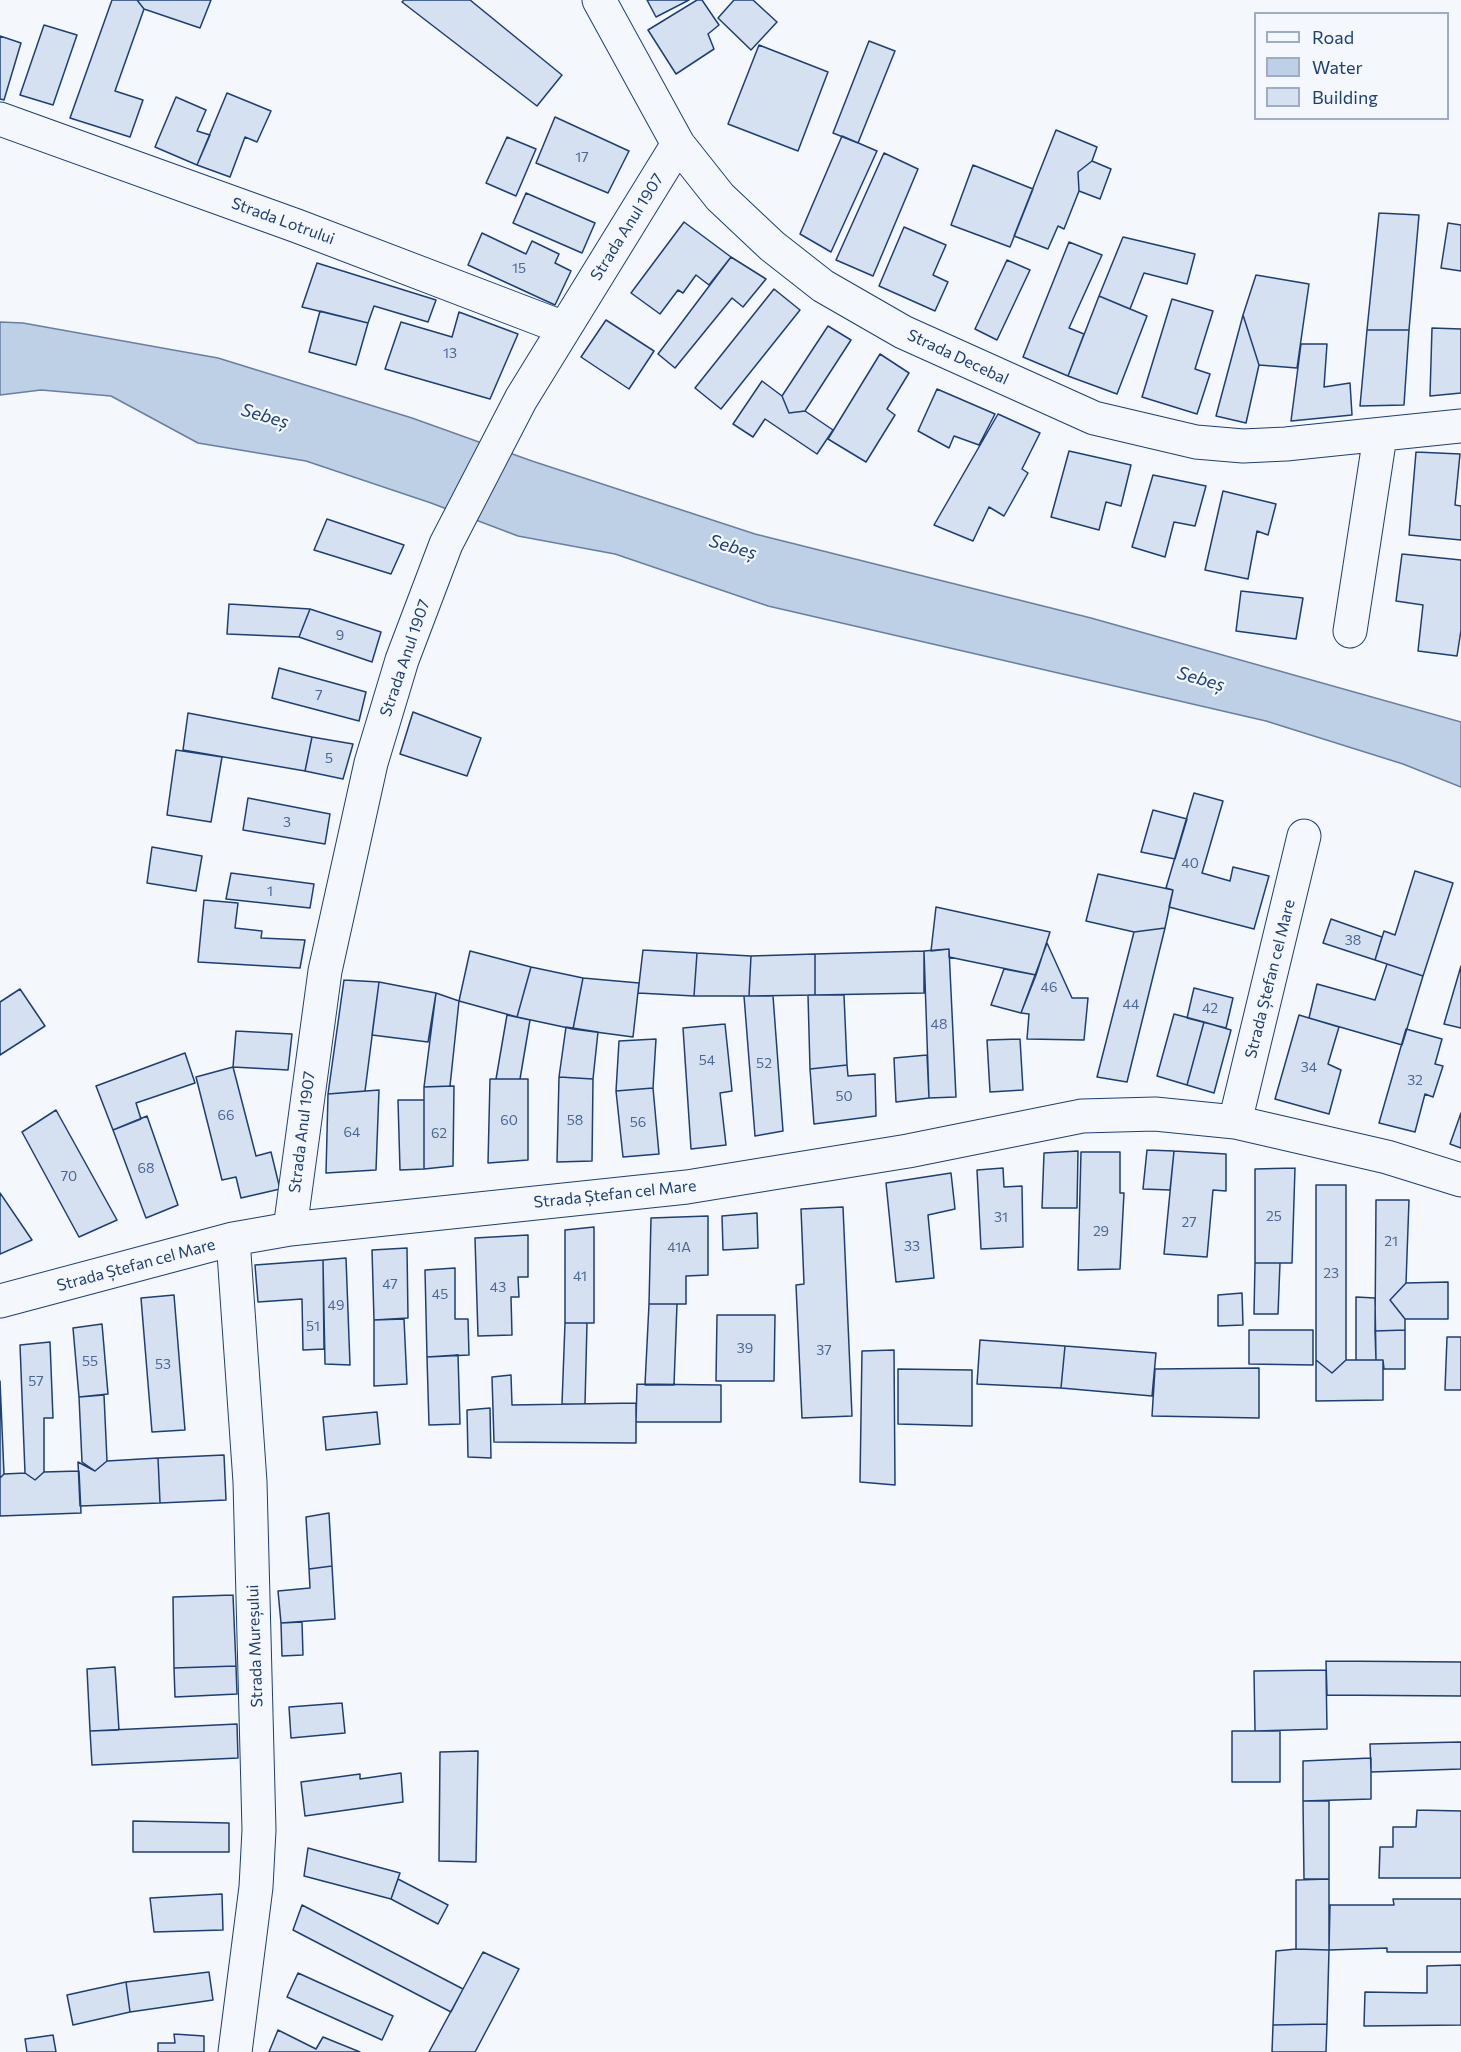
<!DOCTYPE html>
<html>
<head>
<meta charset="utf-8">
<style>
  body { margin:0 }
  #map { position:relative; width:1461px; height:2052px; overflow:hidden; background:#f4f7fb; font-family:Commissioner,sans-serif }
  canvas { display:block }
  .legend { position:absolute; left:1254px; top:12px; width:195px; height:108px; box-sizing:border-box; background:#f4f7fb; border:2px solid #9eadc5; margin:0; padding:8px 10px; list-style:none; font-size:18px; color:#1d3f73 }
  .legend li { display:flex; align-items:center; gap:12px; height:30px }
  .legend b { width:30px; border:2px solid #9eadc5 }
</style>
</head>
<body>
<div id="map">
<canvas width="1461" height="2052"></canvas>
<ul class="legend">
<li><b style="height:8px;background:#f4f7fb"></b>Road</li>
<li><b style="height:16px;background:#bed0e5"></b>Water</li>
<li><b style="height:16px;background:#d5e0f0"></b>Building</li>
</ul>
</div>
<script>
const c = document.querySelector('canvas').getContext('2d');
c.lineJoin = 'round';
function paint(path, color) {
  c.fillStyle = color;
  c.fill(path, 'evenodd');
}
function toPath(rows) {
  const path = new Path2D();
  for (const r of rows) {
    path.moveTo(r[0], r[1]);
    for (let i = 2; i < r.length; i += 2) path.lineTo(r[i], r[i + 1]);
  }
  return path;
}
function strokePath(path, color, width, dash) {
  c.strokeStyle = color;
  c.lineWidth = width;
  c.lineCap = dash ? 'butt' : 'round';
  c.setLineDash(dash || []);
  c.stroke(path);
}
function write(font, color, halo, rows, align = 'center') {
  c.font = font + ' Commissioner,sans-serif';
  c.lineWidth = 4.5;
  c.setLineDash([]);
  c.textBaseline = 'middle';
  c.strokeStyle = halo;
  c.fillStyle = color;
  for (const [text, x, y, turn = 0] of rows) {
    c.save();
    c.translate(x, y);
    c.rotate((+turn || 0) * Math.PI / 180);
    c.textAlign = isNaN(turn) ? turn : align;
    if (halo) c.strokeText(text, 0, 0);
    c.fillText(text, 0, 0);
    c.restore();
  }
}
const water = toPath([
  [0,322,23,323,218,358,412,418,532,461,755,534,1091,618,1461,722,1461,787,1403,764,1266,721,768,606,615,554,518,536,431,503,306,461,198,443,111,396,41,390,0,395,0,322]
]);
const building = toPath([
  [112,0,137,0,144,9,115,91,143,100,130,137,70,118,112,0],
  [137,0,211,0,200,28,144,9,137,0],
  [404,0,470,0,562,75,537,106,402,2,404,0],
  [647,0,689,0,656,17,647,0],
  [697,0,702,0,719,25,708,34,714,49,676,74,648,30,697,0],
  [734,0,753,0,777,22,751,50,718,18,734,0],
  [44,25,77,35,53,105,20,95,44,25],
  [0,36,21,43,4,100,0,99,0,36],
  [869,41,895,51,858,143,833,133,869,41],
  [759,45,828,72,798,151,728,124,759,45],
  [227,93,271,111,257,142,245,137,230,177,197,165,227,93],
  [176,97,206,110,197,131,210,135,197,165,155,147,176,97],
  [555,117,629,151,608,193,536,163,555,117],
  [1056,130,1097,147,1092,161,1078,172,1079,191,1064,229,1058,226,1048,249,1014,236,1056,130],
  [842,136,877,151,831,252,800,234,842,136],
  [507,137,536,149,516,196,486,183,507,137],
  [884,153,918,169,873,276,836,260,884,153],
  [1092,161,1111,169,1100,199,1079,191,1078,172,1092,161],
  [973,165,1033,189,1010,247,951,225,973,165],
  [526,193,595,223,582,253,513,223,526,193],
  [1379,213,1419,215,1409,330,1367,330,1379,213],
  [684,222,731,257,709,285,696,275,683,293,678,290,660,314,631,293,684,222],
  [1448,223,1461,225,1461,271,1441,268,1448,223],
  [904,227,946,245,933,275,948,282,935,311,879,286,904,227],
  [482,233,526,254,532,241,559,254,555,263,571,271,555,305,468,265,482,233],
  [1123,237,1195,254,1187,284,1144,273,1130,309,1099,296,1123,237],
  [1069,242,1102,255,1069,328,1084,334,1068,376,1023,357,1069,242],
  [731,257,766,279,743,307,732,298,675,368,658,354,731,257],
  [1007,260,1030,270,997,340,975,329,1007,260],
  [317,263,436,300,428,322,374,306,368,323,302,307,317,263],
  [1256,275,1309,284,1297,368,1259,365,1243,315,1256,275],
  [774,289,800,310,721,409,695,388,774,289],
  [1099,296,1147,316,1117,394,1068,376,1099,296],
  [1172,299,1213,311,1195,369,1210,374,1197,414,1142,397,1172,299],
  [320,311,368,323,356,365,309,352,320,311],
  [459,312,518,334,490,399,385,369,401,322,452,337,459,312],
  [1243,315,1259,365,1246,423,1216,416,1243,315],
  [606,320,654,351,629,389,581,357,606,320],
  [828,326,851,340,805,411,789,413,782,396,828,326],
  [1432,328,1461,329,1461,393,1430,396,1432,328],
  [1367,330,1409,330,1404,405,1360,406,1367,330],
  [1301,344,1327,344,1324,387,1350,383,1352,415,1291,421,1301,344],
  [880,354,909,373,887,409,895,415,866,462,828,439,880,354],
  [762,381,782,396,789,413,805,411,833,430,817,454,765,419,753,437,733,424,762,381],
  [937,389,995,414,979,445,954,436,949,448,918,431,937,389],
  [998,414,1040,433,1022,469,1028,473,1004,516,989,507,973,541,934,525,998,414],
  [1069,451,1131,465,1121,506,1106,502,1099,530,1051,517,1069,451],
  [1416,452,1460,454,1455,505,1461,506,1461,540,1409,535,1416,452],
  [1153,475,1206,486,1195,526,1174,522,1165,557,1132,547,1153,475],
  [1223,491,1276,504,1268,535,1257,531,1248,579,1205,570,1223,491],
  [327,519,404,545,391,574,314,550,327,519],
  [1402,554,1461,560,1461,630,1457,656,1418,651,1423,605,1396,601,1402,554],
  [1241,591,1303,598,1296,639,1236,631,1241,591],
  [229,604,310,609,299,637,227,634,229,604],
  [310,609,381,632,372,662,299,637,310,609],
  [279,668,366,692,359,721,272,698,279,668],
  [413,712,481,738,467,776,400,754,413,712],
  [188,713,312,737,305,771,183,750,188,713],
  [312,737,353,744,343,779,305,771,312,737],
  [176,750,222,757,211,822,167,815,176,750],
  [1194,793,1223,801,1202,873,1230,881,1233,867,1269,876,1254,929,1169,907,1173,890,1166,888,1194,793],
  [248,798,330,814,325,844,243,830,248,798],
  [1153,810,1187,819,1175,859,1141,852,1153,810],
  [152,847,202,856,196,891,147,883,152,847],
  [1415,871,1453,883,1423,976,1375,960,1384,931,1395,935,1415,871],
  [231,873,314,884,310,908,226,899,231,873],
  [1098,874,1173,890,1165,928,1134,932,1086,921,1098,874],
  [204,900,238,903,235,928,262,931,261,938,305,940,300,968,198,962,204,900],
  [936,907,1050,932,1036,975,949,957,949,949,931,951,936,907],
  [1331,919,1382,937,1375,960,1323,943,1331,919],
  [1165,928,1127,1082,1097,1077,1134,932,1165,928],
  [1047,943,1072,998,1088,998,1084,1040,1027,1039,1029,1014,1021,1013,1047,943],
  [949,949,956,1097,929,1098,924,951,949,949],
  [643,950,697,953,694,996,638,993,643,950],
  [470,951,531,967,517,1017,459,1001,470,951],
  [924,951,924,993,815,995,815,954,924,951],
  [697,953,751,956,749,996,694,996,697,953],
  [815,954,815,995,749,996,751,956,815,954],
  [1387,964,1423,976,1402,1045,1309,1018,1317,984,1375,1000,1387,964],
  [1461,966,1461,1028,1444,1024,1461,966],
  [531,967,583,978,573,1029,517,1017,531,967],
  [1004,969,1036,975,1021,1013,991,1005,1004,969],
  [583,978,639,983,633,1037,573,1029,583,978],
  [344,980,379,982,365,1091,328,1094,344,980],
  [379,982,436,993,428,1042,372,1035,379,982],
  [1194,988,1233,998,1226,1028,1187,1018,1194,988],
  [20,989,45,1026,0,1055,0,1002,20,989],
  [436,993,459,1001,450,1086,424,1087,436,993],
  [808,995,844,995,847,1065,810,1069,808,995],
  [744,996,773,996,783,1131,755,1136,744,996],
  [1174,1014,1204,1022,1187,1085,1157,1076,1174,1014],
  [507,1015,530,1020,520,1079,496,1079,507,1015],
  [1299,1015,1339,1027,1328,1064,1341,1070,1329,1114,1275,1099,1299,1015],
  [1204,1022,1231,1030,1214,1093,1187,1085,1204,1022],
  [725,1024,732,1091,720,1093,726,1145,691,1149,683,1028,725,1024],
  [566,1027,598,1032,593,1079,559,1077,566,1027],
  [1406,1029,1442,1039,1435,1064,1443,1066,1433,1097,1425,1094,1415,1132,1379,1123,1406,1029],
  [236,1031,292,1034,288,1070,233,1067,236,1031],
  [656,1039,653,1088,616,1091,619,1041,656,1039],
  [1020,1039,1023,1090,990,1092,987,1040,1020,1039],
  [185,1053,195,1083,136,1103,141,1119,113,1130,96,1086,185,1053],
  [927,1055,929,1098,896,1102,894,1058,927,1055],
  [847,1065,848,1076,875,1074,876,1116,814,1124,810,1069,847,1065],
  [233,1067,256,1156,271,1152,280,1189,241,1198,236,1177,222,1180,196,1077,233,1067],
  [559,1077,593,1079,592,1161,557,1162,559,1077],
  [490,1079,528,1079,528,1160,488,1163,490,1079],
  [454,1086,453,1166,424,1169,424,1087,454,1086],
  [653,1088,659,1154,623,1157,616,1091,653,1088],
  [379,1090,376,1170,326,1173,328,1094,379,1090],
  [398,1100,424,1100,424,1169,400,1170,398,1100],
  [56,1110,117,1220,79,1237,22,1132,56,1110],
  [1461,1113,1461,1148,1450,1144,1461,1113],
  [147,1116,178,1205,146,1218,113,1130,147,1116],
  [1147,1150,1174,1151,1170,1190,1143,1189,1147,1150],
  [1078,1151,1077,1208,1042,1208,1044,1153,1078,1151],
  [1174,1151,1226,1154,1226,1191,1213,1190,1207,1257,1164,1254,1174,1151],
  [1081,1152,1120,1152,1120,1193,1124,1193,1120,1269,1078,1270,1081,1152],
  [1003,1168,1004,1187,1022,1186,1023,1247,981,1249,977,1170,1003,1168],
  [1295,1168,1292,1263,1255,1263,1255,1169,1295,1168],
  [951,1173,955,1209,928,1215,934,1278,896,1282,886,1183,951,1173],
  [1316,1185,1346,1185,1346,1360,1332,1373,1316,1360,1316,1185],
  [0,1193,32,1240,0,1254,0,1193],
  [1376,1200,1409,1200,1406,1283,1390,1300,1405,1319,1405,1330,1375,1331,1376,1200],
  [843,1207,852,1416,802,1418,796,1285,804,1284,801,1209,843,1207],
  [757,1213,758,1248,723,1250,722,1216,757,1213],
  [708,1216,708,1275,686,1276,686,1304,649,1304,651,1218,708,1216],
  [594,1227,594,1323,565,1323,565,1230,594,1227],
  [528,1235,528,1277,518,1277,519,1297,511,1297,512,1335,478,1336,475,1238,528,1235],
  [407,1248,408,1318,374,1320,372,1250,407,1248],
  [346,1258,350,1365,325,1364,323,1260,346,1258],
  [323,1260,324,1349,303,1350,302,1299,258,1302,255,1265,323,1260],
  [1255,1263,1280,1263,1278,1314,1254,1314,1255,1263],
  [455,1268,455,1319,468,1319,469,1355,427,1357,425,1270,455,1268],
  [1448,1282,1448,1319,1405,1319,1390,1300,1406,1283,1448,1282],
  [1242,1293,1243,1325,1218,1326,1218,1295,1242,1293],
  [174,1295,185,1430,152,1432,141,1298,174,1295],
  [1356,1297,1375,1298,1376,1360,1356,1360,1356,1297],
  [649,1304,677,1304,674,1385,645,1385,649,1304],
  [717,1315,775,1315,774,1381,716,1381,717,1315],
  [404,1319,407,1384,374,1386,374,1320,404,1319],
  [565,1323,587,1323,585,1404,562,1404,565,1323],
  [102,1324,108,1394,79,1397,73,1328,102,1324],
  [1249,1330,1313,1330,1313,1365,1249,1364,1249,1330],
  [1405,1330,1405,1369,1384,1369,1383,1360,1376,1360,1375,1331,1405,1330],
  [1447,1337,1461,1337,1461,1390,1445,1390,1447,1337],
  [980,1340,1065,1346,1061,1388,977,1384,980,1340],
  [50,1342,53,1418,44,1418,44,1472,35,1480,25,1473,20,1345,50,1342],
  [1065,1346,1156,1353,1152,1396,1061,1388,1065,1346],
  [894,1350,895,1485,860,1482,862,1351,894,1350],
  [458,1355,460,1424,429,1425,427,1357,458,1355],
  [1316,1360,1332,1373,1346,1360,1383,1360,1383,1400,1316,1401,1316,1360],
  [1259,1368,1259,1418,1152,1416,1155,1369,1259,1368],
  [898,1369,972,1370,972,1426,898,1424,898,1369],
  [511,1375,512,1405,636,1403,636,1443,494,1442,492,1377,511,1375],
  [0,1381,4,1474,0,1478,0,1381],
  [637,1384,721,1385,721,1422,636,1422,637,1384],
  [104,1395,107,1461,95,1471,82,1462,79,1397,104,1395],
  [490,1408,491,1458,468,1457,467,1410,490,1408],
  [377,1412,380,1444,326,1450,323,1417,377,1412],
  [224,1455,226,1500,160,1503,158,1458,224,1455],
  [158,1458,160,1503,80,1506,78,1462,95,1471,107,1461,158,1458],
  [79,1471,81,1513,0,1516,0,1478,4,1474,25,1473,35,1480,44,1472,79,1471],
  [329,1513,332,1566,309,1569,306,1517,329,1513],
  [332,1566,335,1619,281,1623,278,1591,310,1588,309,1569,332,1566],
  [233,1595,236,1666,174,1668,173,1597,233,1595],
  [302,1622,303,1655,282,1656,281,1623,302,1622],
  [1326,1661,1461,1662,1461,1696,1327,1695,1326,1661],
  [236,1666,237,1694,175,1697,174,1668,236,1666],
  [115,1667,119,1730,90,1731,87,1669,115,1667],
  [1326,1670,1327,1729,1255,1731,1254,1671,1326,1670],
  [342,1703,345,1733,291,1738,289,1707,342,1703],
  [237,1724,238,1758,92,1765,90,1731,237,1724],
  [1232,1731,1280,1731,1280,1782,1232,1782,1232,1731],
  [1461,1742,1461,1769,1371,1772,1370,1744,1461,1742],
  [478,1751,476,1862,439,1861,440,1752,478,1751],
  [1371,1758,1371,1799,1303,1801,1303,1761,1371,1758],
  [401,1773,403,1802,305,1816,301,1782,360,1774,360,1779,401,1773],
  [1303,1801,1329,1801,1329,1879,1304,1879,1303,1801],
  [1417,1810,1461,1811,1461,1878,1379,1878,1380,1847,1393,1847,1393,1827,1416,1827,1417,1810],
  [133,1821,229,1823,229,1852,133,1852,133,1821],
  [308,1848,400,1873,391,1899,304,1876,308,1848],
  [398,1879,448,1905,438,1924,391,1899,398,1879],
  [1329,1879,1329,1950,1296,1949,1296,1880,1329,1879],
  [222,1894,223,1930,154,1932,150,1898,222,1894],
  [1393,1899,1461,1899,1461,1952,1387,1952,1387,1948,1329,1950,1330,1905,1394,1905,1393,1899],
  [302,1905,463,1989,451,2012,293,1930,302,1905],
  [1296,1949,1329,1950,1327,2024,1273,2025,1276,1951,1296,1949],
  [483,1952,519,1969,475,2052,429,2052,483,1952],
  [1461,1965,1461,2025,1364,2026,1365,1992,1427,1993,1427,1966,1461,1965],
  [209,1972,213,2000,130,2012,126,1982,209,1972],
  [298,1973,393,2016,382,2040,287,1997,298,1973],
  [126,1982,130,2012,73,2025,67,1995,126,1982],
  [1327,2024,1326,2052,1272,2052,1273,2025,1327,2024],
  [278,2030,316,2049,323,2037,360,2052,269,2052,278,2030],
  [174,2034,204,2036,204,2052,158,2052,158,2043,175,2043,174,2034],
  [53,2035,56,2052,27,2052,25,2039,53,2035]
]);
const minor = toPath([
  [599,0,678,144,720,197,772,246,823,286,903,332,1094,418,1196,442,1243,446,1286,444,1461,426],
  [0,119,297,226,564,328],
  [1350,631,1380,436],
  [1235,1122,1304,836],
  [290,1229,325,971,371,763,402,660,446,544,521,399,678,144],
  [233,1239,250,1482,259,1830,256,1887,235,2052],
  [0,1301,233,1239,290,1229,687,1187,908,1151,1082,1116,1155,1114,1235,1122,1387,1157,1461,1180]
]);
const numberNames = [
  ["17",582,157],
  ["15",519,268],
  ["13",450,353],
  ["9",340,635],
  ["7",319,695],
  ["5",329,758],
  ["3",287,822],
  ["40",1190,863],
  ["1",270,891],
  ["38",1353,940],
  ["46",1049,987],
  ["44",1131,1004],
  ["42",1210,1008],
  ["48",939,1024],
  ["54",707,1060],
  ["52",764,1063],
  ["34",1309,1067],
  ["32",1415,1080],
  ["50",844,1096],
  ["66",226,1115],
  ["60",509,1120],
  ["58",575,1120],
  ["56",638,1122],
  ["64",352,1132],
  ["62",439,1133],
  ["68",146,1168],
  ["70",69,1176],
  ["25",1274,1216],
  ["31",1001,1217],
  ["27",1189,1222],
  ["29",1101,1231],
  ["21",1391,1241],
  ["33",912,1246],
  ["41A",679,1247],
  ["23",1331,1273],
  ["41",580,1276],
  ["47",390,1284],
  ["43",498,1287],
  ["45",440,1294],
  ["49",336,1305],
  ["51",313,1326],
  ["39",745,1348],
  ["37",824,1350],
  ["55",90,1361],
  ["53",163,1364],
  ["57",36,1381]
];
const streetNames = [
  ["Strada Lotrului",283,221,20],
  ["Strada Anul 1907",627,227,-58],
  ["Strada Decebal",958,357,25],
  ["Strada Anul 1907",405,658,-71],
  ["Strada Ștefan cel Mare",1270,979,-76],
  ["Strada Anul 1907",302,1132,-83],
  ["Strada Ștefan cel Mare",615,1194,-6],
  ["Strada Ștefan cel Mare",136,1265,-15],
  ["Strada Mureșului",255,1646,-92]
];
const waterNames = [
  ["Sebeș",265,416,16],
  ["Sebeș",733,547,16],
  ["Sebeș",1201,679,16]
];
paint(water, '#bed0e5');
strokePath(water, '#687fa3', 1.5);
paint(building, '#d5e0f0');
strokePath(building, '#1d3f73', 1.5);
strokePath(minor, '#1d3f73', 35);
strokePath(minor, '#f4f7fb', 33);
write('14px', '#4b6792', null, numberNames);
write('16px', '#1d3f73', '#f4f7fb', streetNames);
write('italic 18px', '#1d3f73', '#f4f7fb', waterNames);
</script>
</body>
</html>
